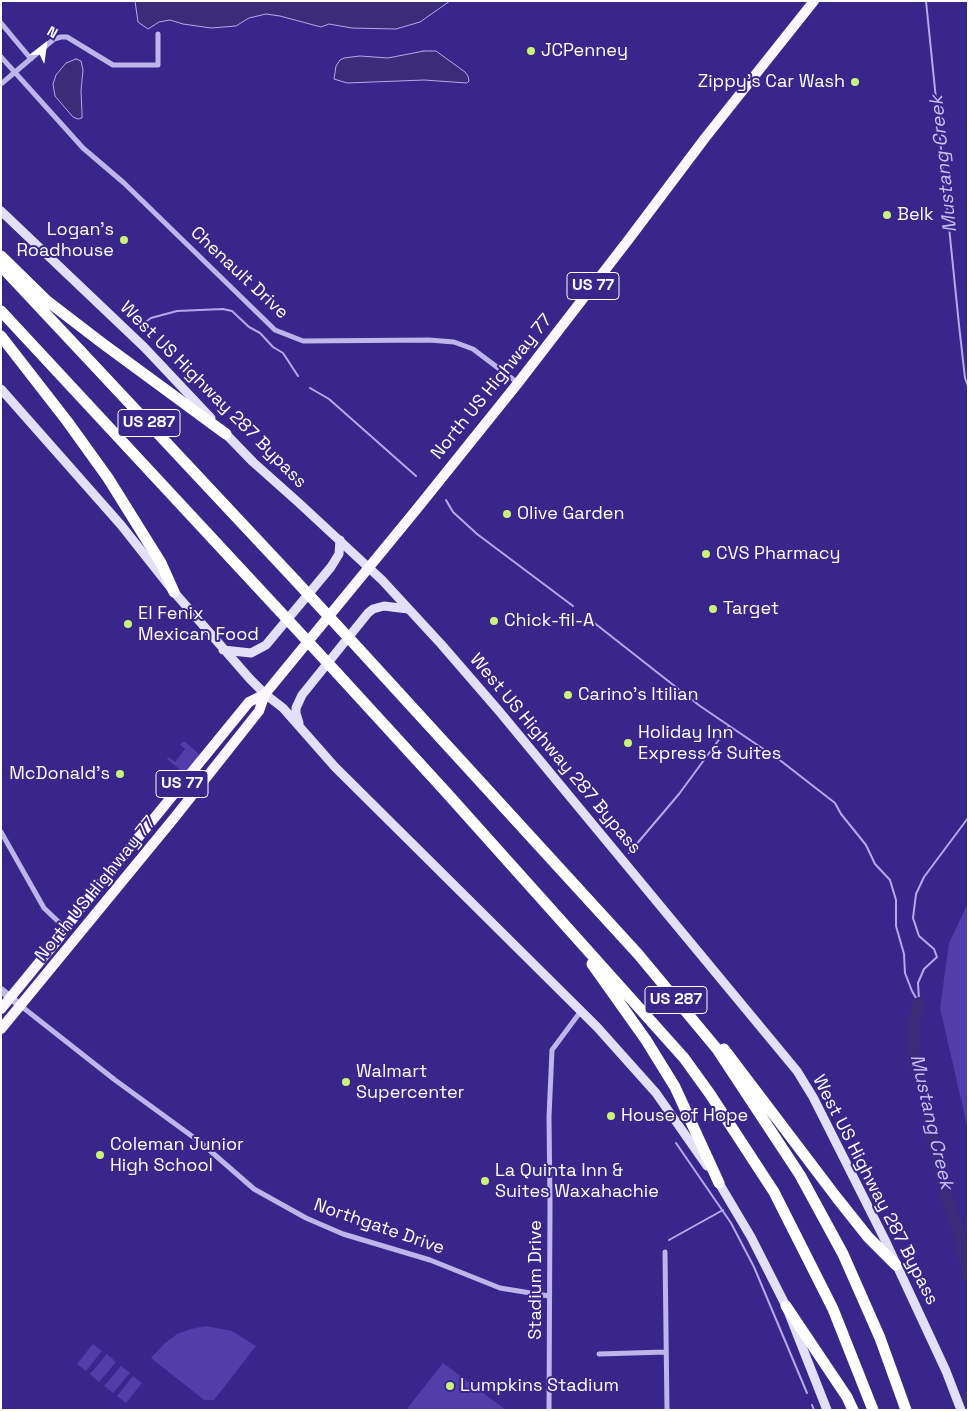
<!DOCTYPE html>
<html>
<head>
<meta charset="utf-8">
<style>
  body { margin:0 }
  #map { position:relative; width:969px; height:1411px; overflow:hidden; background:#39268b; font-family:"Space Grotesk",sans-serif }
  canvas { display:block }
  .frame { position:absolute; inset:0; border:2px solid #fff; pointer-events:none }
  .north { position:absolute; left:20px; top:20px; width:50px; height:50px; -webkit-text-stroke:4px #39268b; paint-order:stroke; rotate:30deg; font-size:14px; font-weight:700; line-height:20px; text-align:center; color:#fff }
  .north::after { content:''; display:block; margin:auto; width:18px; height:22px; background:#fff; clip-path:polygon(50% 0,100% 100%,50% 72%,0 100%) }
</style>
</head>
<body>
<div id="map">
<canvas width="969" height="1411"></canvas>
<div class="frame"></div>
<div class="north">N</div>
</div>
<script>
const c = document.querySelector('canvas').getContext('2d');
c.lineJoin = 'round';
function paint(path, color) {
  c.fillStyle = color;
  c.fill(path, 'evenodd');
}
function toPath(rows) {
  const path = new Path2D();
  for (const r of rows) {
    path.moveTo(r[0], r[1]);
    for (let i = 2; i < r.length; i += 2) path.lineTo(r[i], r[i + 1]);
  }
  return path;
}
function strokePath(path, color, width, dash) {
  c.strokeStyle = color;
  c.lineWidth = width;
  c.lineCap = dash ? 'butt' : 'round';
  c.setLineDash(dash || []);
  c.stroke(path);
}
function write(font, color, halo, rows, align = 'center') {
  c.font = font + ' "Space Grotesk",sans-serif';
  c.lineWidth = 4;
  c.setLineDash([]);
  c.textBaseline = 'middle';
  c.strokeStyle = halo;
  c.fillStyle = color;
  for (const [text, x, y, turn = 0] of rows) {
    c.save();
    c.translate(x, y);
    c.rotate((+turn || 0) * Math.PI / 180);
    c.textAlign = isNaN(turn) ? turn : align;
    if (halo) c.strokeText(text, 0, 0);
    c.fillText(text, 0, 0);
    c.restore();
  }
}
const green = toPath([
  [184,741,199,754,199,759,190,771,183,772,167,759,169,757,175,762,185,749,180,745],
  [968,903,968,1130,940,1008,949,943],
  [206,1326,232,1331,256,1346,214,1400,204,1400,151,1358,164,1344,177,1334,191,1329],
  [93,1344,102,1351,86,1371,77,1364],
  [107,1354,116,1362,99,1382,90,1374],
  [443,1363,506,1410,406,1410],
  [121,1366,130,1373,113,1393,104,1386],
  [133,1376,142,1383,126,1403,117,1396]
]);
const water = toPath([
  [135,1,450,1,420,22,396,29,352,28,329,24,321,27,280,16,266,14,249,18,236,26,211,28,183,24,170,20,159,22,148,29,138,22,135,1],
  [424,51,436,51,465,72,468,76,469,81,467,83,424,80,347,83,334,79,336,66,340,60,344,58,360,56,388,58,424,51],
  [76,59,81,61,83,70,81,91,82,113,82,118,78,119,73,117,55,96,53,84,56,75,66,63,76,59]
]);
const stream = toPath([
  [926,1,959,325,965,378,968,386],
  [139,327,151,318,177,311,223,309,232,311,249,327,260,333,273,347,283,353,298,376],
  [310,388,329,399,416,476],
  [446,500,453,512,477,534,573,606],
  [588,618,700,706,781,761,835,803,841,814,866,845,875,864,890,880,896,900,896,926,904,954,905,973,912,991,919,1003],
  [629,853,679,794,729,726],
  [919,1000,918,983,924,969,937,957,934,949,919,936,913,918,916,894,924,877,968,818],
  [676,1143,731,1223,754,1267,807,1393],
  [669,1240,723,1210],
  [812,1405,814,1410]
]);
const river = toPath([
  [919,1003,913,1024,913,1062,923,1086,933,1143,946,1194,960,1237,968,1276],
  [960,1410,968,1396]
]);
const minor = toPath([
  [1,23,31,59],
  [1,57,83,148,124,183,275,330,303,341,429,340,454,342,473,349,518,383],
  [1,84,54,39,61,37,67,37,113,65,158,65,158,34],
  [1,832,44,908,65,928],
  [21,1006,115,1080,200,1142,254,1189,306,1218,343,1234,430,1260,500,1288,549,1296],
  [665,1252,667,1410],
  [599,1354,665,1352],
  [549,1410,550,1204,549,1117,552,1050,581,1011]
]);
const tertiary = toPath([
  [1,990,21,1006]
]);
const secondary = toPath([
  [1,211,144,347,211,418],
  [1,389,121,525,174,592,250,679,265,694,283,708,335,767,597,1027,656,1093,707,1166],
  [221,429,253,462,299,503,382,580,441,644,499,711,797,1071,813,1097,885,1240,946,1371,961,1410],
  [223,650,251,653,266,645,331,567,339,554,340,540],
  [299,723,296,713,296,708,302,695,368,613,373,609,384,606,408,609],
  [716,1178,751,1237,786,1306,827,1410]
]);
const primary = toPath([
  [1,1009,55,943,80,909,249,702,265,694],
  [1,1029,175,817,259,711,265,694,416,510,518,383,629,239,705,138,814,1]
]);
const motorway = toPath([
  [1,256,46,300,102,343,226,434],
  [1,266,296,581],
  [1,311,275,606],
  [1,336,67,421,108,478,161,563,174,592],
  [359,649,638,954,717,1049,800,1175,843,1254,880,1338,906,1410],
  [337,673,445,791,684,1058,710,1094,774,1192,833,1309,873,1410],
  [592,964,646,1040,675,1087,719,1183],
  [724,1049,837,1198,868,1237,896,1265],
  [786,1306,847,1397,853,1410]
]);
const motorwayBridge = toPath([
  [296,581,359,649],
  [275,606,337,673]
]);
const markers = [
  [531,51,5,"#caf37a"],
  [855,82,5,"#caf37a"],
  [887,215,5,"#caf37a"],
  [124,240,5,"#caf37a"],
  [507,514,5,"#caf37a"],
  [706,554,5,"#caf37a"],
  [713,609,5,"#caf37a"],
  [494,621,5,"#caf37a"],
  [128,624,5,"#caf37a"],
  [568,695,5,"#caf37a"],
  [628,743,5,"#caf37a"],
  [120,774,5,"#caf37a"],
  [346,1082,5,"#caf37a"],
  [611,1116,5,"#caf37a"],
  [100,1155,5,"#caf37a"],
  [485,1181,5,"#caf37a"],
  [450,1386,5,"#caf37a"]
];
const shields = [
  [593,286,52],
  [149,423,62],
  [182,784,52],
  [676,1000,62]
];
const shieldNames = [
  ["US 77",593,286],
  ["US 287",149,423],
  ["US 77",182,784],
  ["US 287",676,1000]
];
const poiNames = [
  ["JCPenney",541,51],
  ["Zippy's Car Wash",845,82,"right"],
  ["Belk",897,215],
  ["Logan's",114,230,"right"],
  ["Roadhouse",114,251,"right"],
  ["Olive Garden",517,514],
  ["CVS Pharmacy",716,554],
  ["Target",723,609],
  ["El Fenix",138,614],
  ["Mexican Food",138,635],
  ["Chick-fil-A",504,621],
  ["Carino's Itilian",578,695],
  ["Holiday Inn",638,733],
  ["Express & Suites",638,754],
  ["McDonald's",110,774,"right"],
  ["Walmart",356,1072],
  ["Supercenter",356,1093],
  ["House of Hope",621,1116],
  ["Coleman Junior",110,1145],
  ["High School",110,1166],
  ["La Quinta Inn &",495,1171],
  ["Suites Waxahachie",495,1192],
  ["Lumpkins Stadium",460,1386]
];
const streetNames = [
  ["Chenault Drive",239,273,43],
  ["North US Highway 77",492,387,-51],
  ["West US Highway 287 Bypass",213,395,45],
  ["West US Highway 287 Bypass",555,754,50],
  ["North US Highway 77",96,889,-51],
  ["West US Highway 287 Bypass",875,1190,63],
  ["Northgate Drive",379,1227,19],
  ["Stadium Drive",536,1280,-90]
];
const waterNames = [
  ["Mustang Creek",944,164,-96],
  ["Mustang Creek",931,1122,77]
];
paint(green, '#513eaa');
paint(water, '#3b2c79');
strokePath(water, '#b4a9eb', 1);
strokePath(stream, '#b4a9eb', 2);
strokePath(river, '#3b2c79', 12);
strokePath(minor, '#beb5ea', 5);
strokePath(tertiary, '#beb5ea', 8);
strokePath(secondary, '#e4dff8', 9);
strokePath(primary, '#faf8fe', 10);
strokePath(motorway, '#fff', 11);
strokePath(motorwayBridge, '#fff', 11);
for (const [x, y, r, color] of markers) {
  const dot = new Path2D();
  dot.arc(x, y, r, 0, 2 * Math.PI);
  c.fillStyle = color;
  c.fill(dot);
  strokePath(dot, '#39268b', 2);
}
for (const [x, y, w] of shields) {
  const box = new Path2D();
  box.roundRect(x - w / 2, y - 13.5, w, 27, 4);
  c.fillStyle = '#39268b';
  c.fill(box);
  strokePath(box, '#fff', 1);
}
write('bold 16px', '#fff', null, shieldNames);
write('18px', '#fff', '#39268b', poiNames, 'left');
write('18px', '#fff', '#39268b', streetNames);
write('italic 19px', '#c9c1f1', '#39268b', waterNames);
</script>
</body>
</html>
